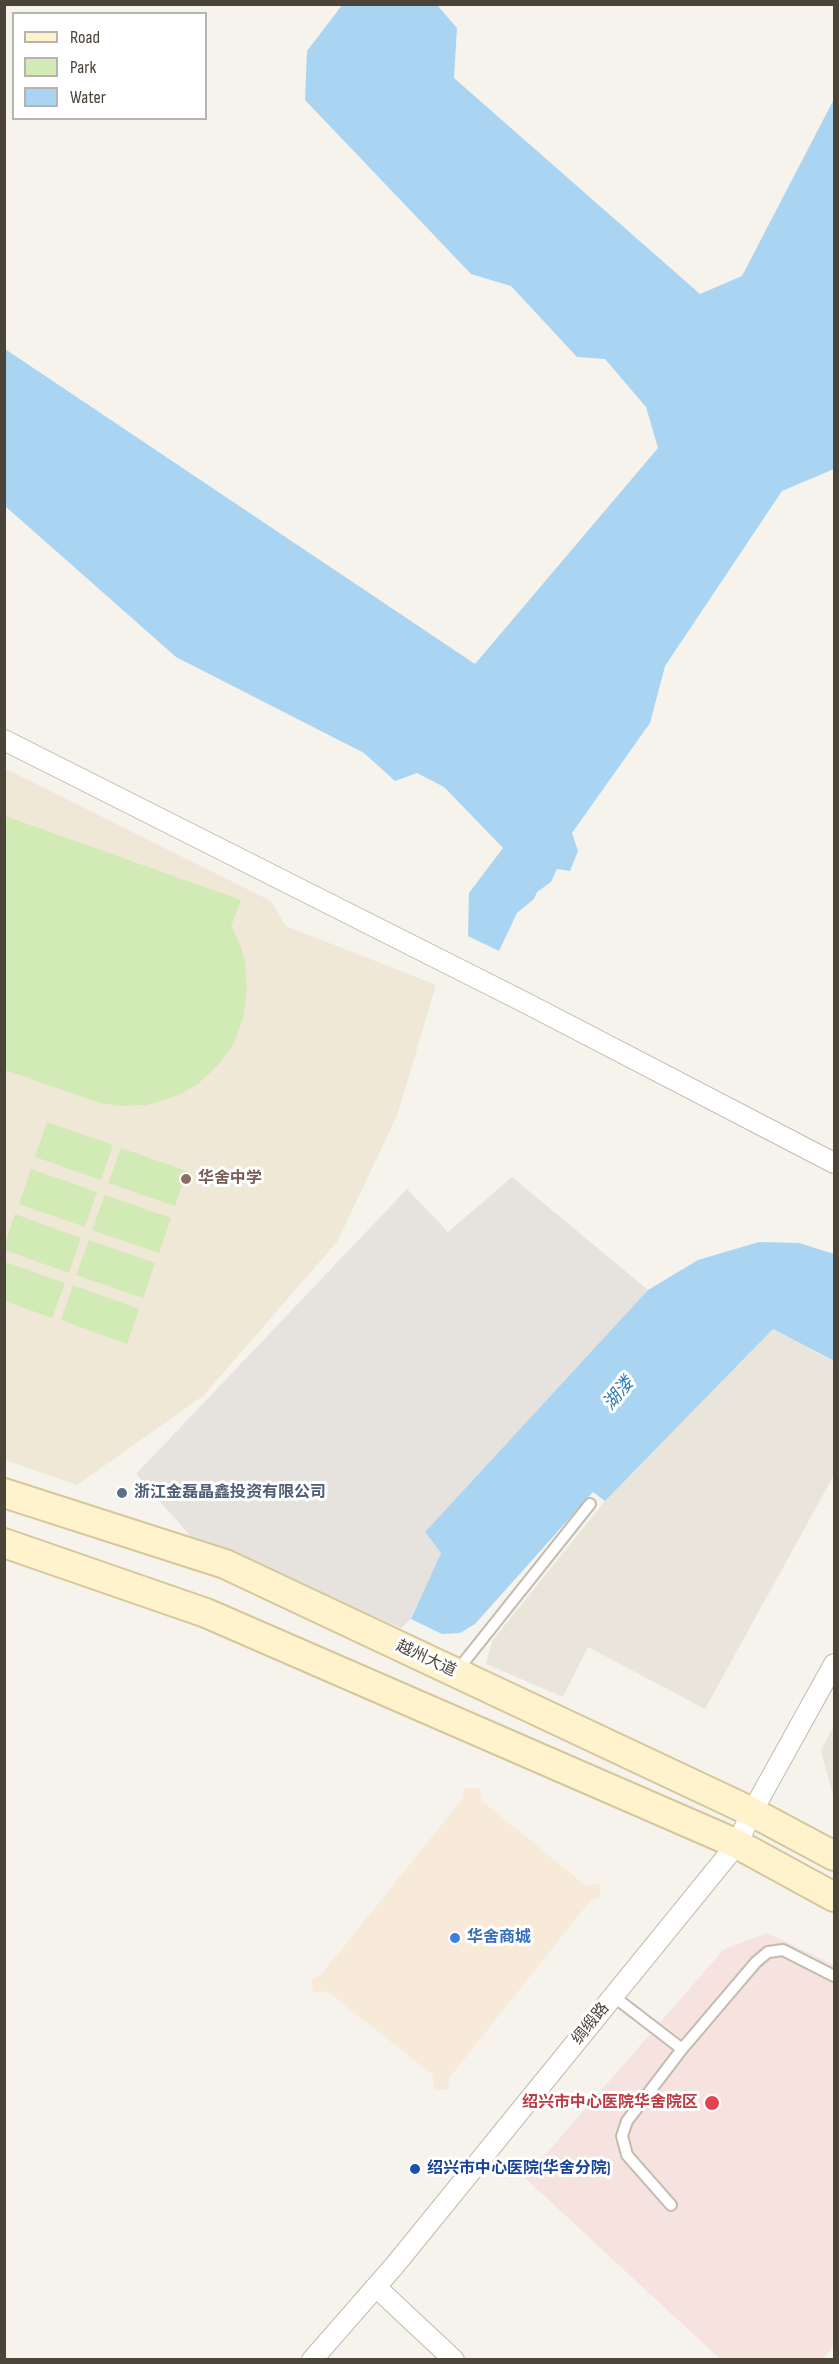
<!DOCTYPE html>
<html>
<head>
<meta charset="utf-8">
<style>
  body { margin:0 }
  #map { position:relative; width:839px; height:2364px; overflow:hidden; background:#f6f3ec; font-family:"Sofia Sans Condensed",sans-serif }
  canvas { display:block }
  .frame { position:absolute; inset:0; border:6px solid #4b4439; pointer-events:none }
  .legend { position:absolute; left:12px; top:12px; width:195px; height:108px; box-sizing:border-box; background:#fff; border:2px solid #b7b4b0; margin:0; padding:8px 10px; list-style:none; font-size:18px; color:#4b4439 }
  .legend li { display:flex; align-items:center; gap:12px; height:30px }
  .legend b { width:30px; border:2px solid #b7b4b0 }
</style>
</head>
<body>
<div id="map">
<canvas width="839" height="2364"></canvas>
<div class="frame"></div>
<ul class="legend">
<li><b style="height:8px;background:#fff3cd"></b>Road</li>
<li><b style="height:16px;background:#d2eab5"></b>Park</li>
<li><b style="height:16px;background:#a9d4f2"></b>Water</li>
</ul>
</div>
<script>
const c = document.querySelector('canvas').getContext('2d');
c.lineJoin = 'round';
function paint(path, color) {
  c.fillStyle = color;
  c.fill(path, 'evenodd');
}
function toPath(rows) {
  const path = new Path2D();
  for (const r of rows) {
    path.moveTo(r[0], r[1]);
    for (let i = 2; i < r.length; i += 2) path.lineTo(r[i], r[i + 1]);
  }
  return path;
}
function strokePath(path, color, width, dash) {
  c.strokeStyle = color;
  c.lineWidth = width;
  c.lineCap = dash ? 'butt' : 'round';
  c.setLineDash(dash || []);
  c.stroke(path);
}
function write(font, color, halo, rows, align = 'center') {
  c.font = font + ' "Sofia Sans Condensed","Noto Sans SC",sans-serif';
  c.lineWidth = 6;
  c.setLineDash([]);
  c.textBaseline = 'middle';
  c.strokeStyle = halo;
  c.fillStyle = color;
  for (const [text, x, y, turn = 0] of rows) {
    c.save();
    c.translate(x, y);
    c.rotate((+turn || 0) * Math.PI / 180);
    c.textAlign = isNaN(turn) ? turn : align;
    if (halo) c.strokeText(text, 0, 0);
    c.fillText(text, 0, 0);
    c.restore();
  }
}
const residential = toPath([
  [773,1329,834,1362,834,1475,705,1709,588,1647,563,1697,486,1664,492,1641,605,1501],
  [834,1726,834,1800,821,1750]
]);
const commercial = toPath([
  [464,1788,480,1788,481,1800,585,1885,599,1884,601,1897,591,1900,449,2078,448,2090,434,2090,433,2075,327,1991,314,1993,311,1979,320,1976,463,1798]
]);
const industrial = toPath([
  [512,1177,648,1290,425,1532,441,1553,411,1619,401,1628,193,1539,136,1474,407,1189,448,1232]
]);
const education = toPath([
  [4,768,271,901,286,926,436,985,397,1116,337,1242,203,1396,77,1485,5,1460]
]);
const medical = toPath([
  [767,1933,834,1965,834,2345,823,2359,720,2359,525,2178,724,1949]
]);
const green = toPath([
  [5,816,241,900,231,926,240,944,245,963,247,991,243,1018,234,1043,218,1065,199,1083,179,1095,147,1105,120,1106,100,1103,5,1070],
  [47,1122,113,1145,101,1180,35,1157],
  [121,1148,187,1171,175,1206,108,1183],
  [31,1169,97,1192,85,1227,19,1204],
  [105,1195,171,1218,159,1253,92,1230],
  [15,1214,81,1238,69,1273,5,1250,5,1244],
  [89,1240,155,1263,143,1298,76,1275],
  [5,1262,65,1283,52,1318,5,1301],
  [73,1285,139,1309,127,1344,61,1320]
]);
const water = toPath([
  [343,4,437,5,457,28,454,78,700,294,742,276,834,99,834,469,782,491,665,666,650,723,572,833,578,851,570,871,557,869,551,882,537,892,534,899,517,913,499,951,468,936,469,893,503,848,444,787,417,773,395,781,364,753,176,657,5,506,5,349,475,664,658,448,646,407,605,359,577,357,511,286,471,274,305,100,307,51],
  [759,1242,799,1243,834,1254,834,1361,773,1329,605,1501,593,1492,475,1624,460,1633,442,1634,411,1619,441,1553,425,1532,648,1290,698,1260]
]);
const service = toPath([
  [456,1672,590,1504],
  [613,1996,682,2049],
  [671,2205,627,2155,622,2136,627,2121,682,2049,756,1962,768,1952,783,1950,834,1976]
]);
const minor = toPath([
  [4,740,526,1003,834,1163],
  [376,2287,454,2360],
  [312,2360,395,2265,737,1844,752,1812,834,1664]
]);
const secondary = toPath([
  [4,1493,225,1564,752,1812,834,1856],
  [4,1543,206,1613,737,1844,834,1897]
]);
const markers = [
  [186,1179,6,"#8d6e63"],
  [122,1493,6,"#5c6f8a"],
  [455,1938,6,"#3f7fe0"],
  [712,2103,8,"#e0444e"],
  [415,2169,6,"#1a4fb4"]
];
const educationNames = [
  ["华舍中学",198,1179]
];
const serviceNames = [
  ["浙江金磊晶鑫投资有限公司",134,1493]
];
const streetNames = [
  ["越州大道",426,1659,25],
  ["绸缎路",591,2024,-51]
];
const shopNames = [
  ["华舍商城",467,1938]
];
const healthNames = [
  ["绍兴市中心医院华舍院区",698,2103]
];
const transitNames = [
  ["绍兴市中心医院(华舍分院)",427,2169]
];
const waterNames = [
  ["湖溇",619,1394,-50]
];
paint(residential, '#eae5da');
paint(commercial, '#f7ead8');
paint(industrial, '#e6e2dd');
paint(education, '#efe8d6');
paint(medical, '#f6e3e0');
paint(green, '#d2eab5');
paint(water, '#a9d4f2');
strokePath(service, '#c2bbae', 14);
strokePath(minor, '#c2bbae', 22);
strokePath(secondary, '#d6c79b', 32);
strokePath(service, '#fff', 10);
strokePath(minor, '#fff', 20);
strokePath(secondary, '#fff3cd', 28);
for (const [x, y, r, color] of markers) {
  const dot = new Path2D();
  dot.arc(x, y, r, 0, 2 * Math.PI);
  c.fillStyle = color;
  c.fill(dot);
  strokePath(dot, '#fff', 2);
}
write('bold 16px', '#785e54', '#fff', educationNames, 'left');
write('bold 16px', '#4e5e75', '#fff', serviceNames, 'left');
write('16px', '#4b4439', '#fff', streetNames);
write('bold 16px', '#366cbe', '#fff', shopNames, 'left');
write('bold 16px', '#be3a42', '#fff', healthNames, 'right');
write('bold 16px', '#164399', '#fff', transitNames, 'left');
write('italic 18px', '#2e7ab2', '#fff', waterNames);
</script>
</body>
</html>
